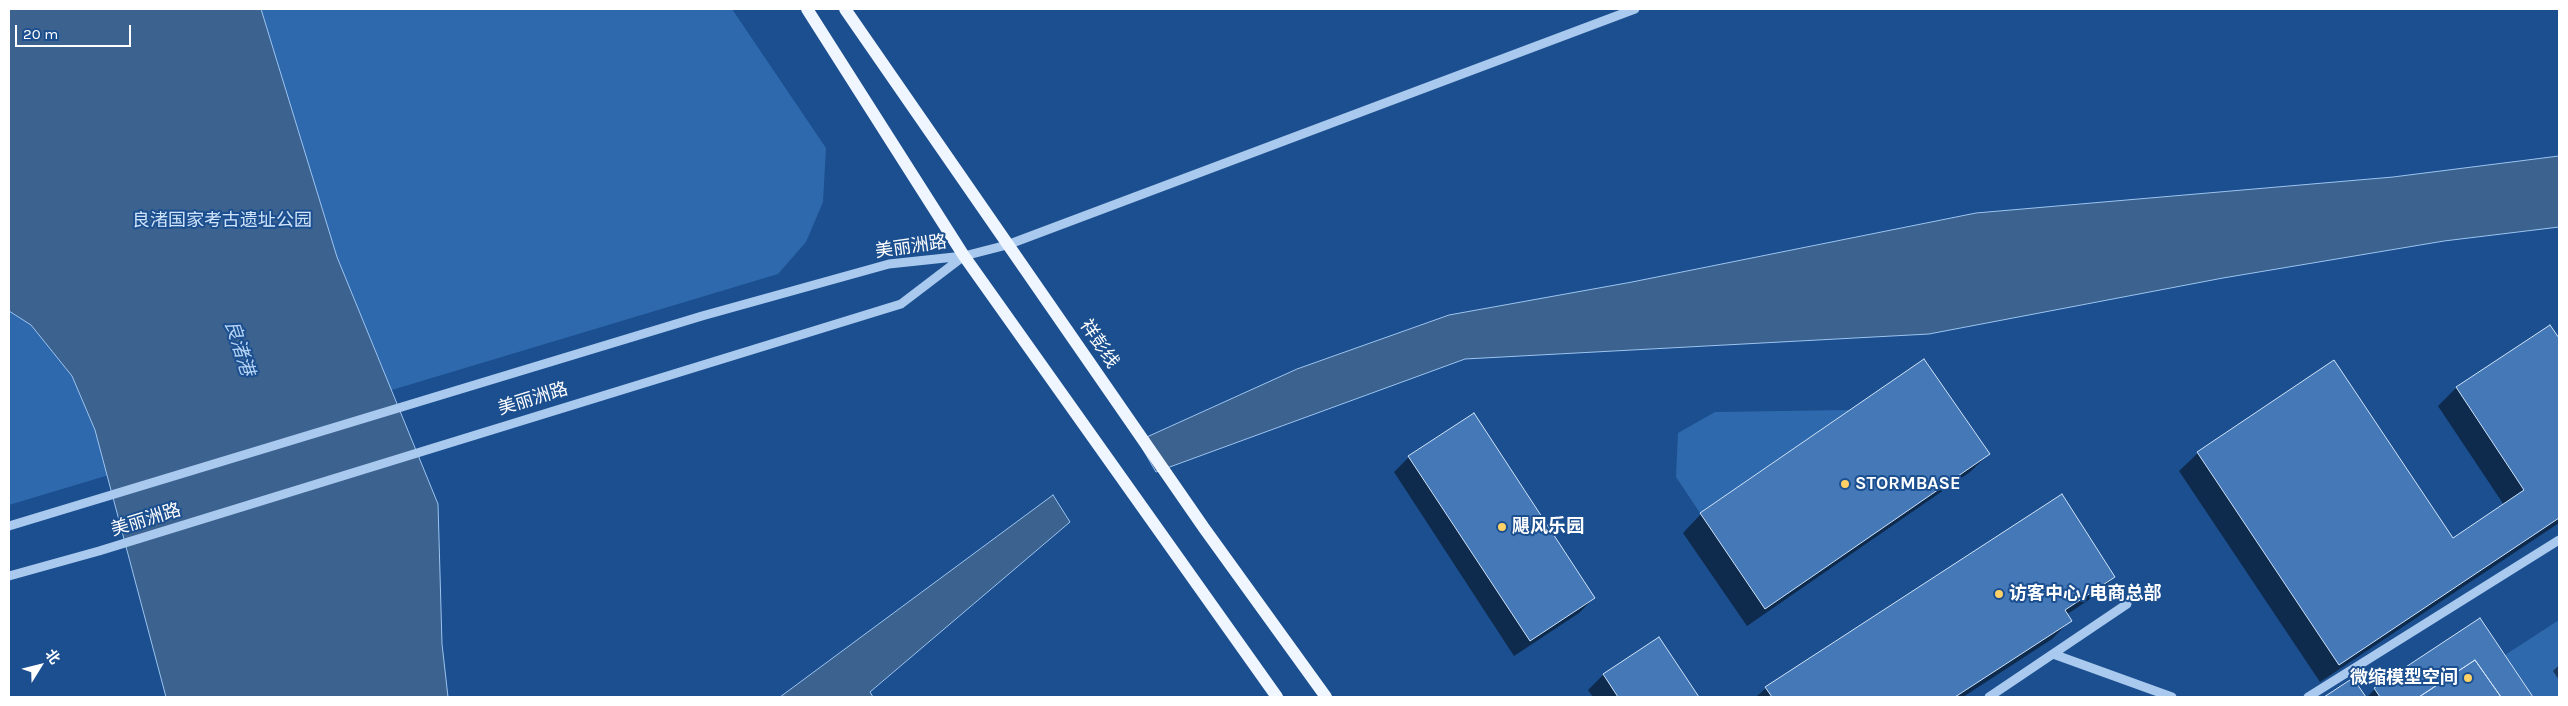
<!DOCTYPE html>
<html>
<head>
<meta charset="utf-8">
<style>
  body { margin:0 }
  #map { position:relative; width:2568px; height:706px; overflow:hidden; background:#1b4f8f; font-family:Karla,"Noto Sans SC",sans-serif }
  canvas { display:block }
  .frame { position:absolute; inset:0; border:10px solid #fff; pointer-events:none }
  .north { position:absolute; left:15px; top:641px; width:50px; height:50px; -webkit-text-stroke:4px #1b4f8f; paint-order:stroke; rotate:54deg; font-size:14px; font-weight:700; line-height:20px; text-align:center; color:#fff }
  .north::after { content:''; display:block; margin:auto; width:18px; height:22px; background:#fff; clip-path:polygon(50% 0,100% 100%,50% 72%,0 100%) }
  .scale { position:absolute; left:15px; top:25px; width:116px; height:22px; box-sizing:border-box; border:2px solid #fff; border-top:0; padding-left:6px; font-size:15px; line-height:18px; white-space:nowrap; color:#fff; -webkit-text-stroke:4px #1b4f8f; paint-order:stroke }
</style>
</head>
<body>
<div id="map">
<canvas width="2568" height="706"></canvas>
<div class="frame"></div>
<div class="north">北</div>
<div class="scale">20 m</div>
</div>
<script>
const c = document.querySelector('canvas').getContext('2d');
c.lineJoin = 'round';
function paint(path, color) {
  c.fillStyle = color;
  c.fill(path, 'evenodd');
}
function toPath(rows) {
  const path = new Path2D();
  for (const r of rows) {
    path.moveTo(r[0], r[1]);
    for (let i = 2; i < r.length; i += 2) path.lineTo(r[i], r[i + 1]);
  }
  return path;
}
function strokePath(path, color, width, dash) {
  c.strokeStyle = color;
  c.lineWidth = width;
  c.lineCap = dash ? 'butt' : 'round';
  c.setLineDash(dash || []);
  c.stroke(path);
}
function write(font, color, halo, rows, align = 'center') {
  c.font = font + ' Karla,"Noto Sans SC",sans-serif';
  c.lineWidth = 4;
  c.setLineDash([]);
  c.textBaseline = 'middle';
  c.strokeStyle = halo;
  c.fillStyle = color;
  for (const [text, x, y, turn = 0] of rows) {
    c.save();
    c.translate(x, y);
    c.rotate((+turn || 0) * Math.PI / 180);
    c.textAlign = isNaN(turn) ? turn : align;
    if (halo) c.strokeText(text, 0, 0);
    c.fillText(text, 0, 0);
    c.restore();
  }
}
const green = toPath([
  [9,9,732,9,826,148,823,202,806,242,778,274,9,505],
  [1850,410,1700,513,1676,477,1678,433,1715,412],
  [2559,620,2559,697,2533,697,2505,655]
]);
const water = toPath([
  [9,9,261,9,337,257,438,504,442,644,448,697,166,697,95,430,72,376,31,325,9,311,9,9],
  [2559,156,2559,227,2444,241,2223,278,1929,334,1465,359,1156,472,1138,441,1297,369,1449,315,1632,282,1976,213,2393,177,2559,156],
  [1053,495,1070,522,870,692,873,697,780,697,1053,495]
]);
const shadow = toPath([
  [2550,326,2559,341,2559,523,2320,682,2179,471,2198,453,2452,539,2504,505,2438,406,2456,388],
  [1924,360,1989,454,1970,472,1747,626,1683,533,1701,514],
  [1409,457,1594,598,1579,613,1514,656,1394,472],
  [2114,577,2096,595,2066,615,2070,621,2052,639,1963,697,1756,697,1766,688],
  [2480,620,2532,697,2367,697,2375,689],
  [1659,638,1697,697,1593,697,1588,690,1603,675],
  [2559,665,2559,680,2553,671]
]);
const building = toPath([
  [2550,325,2559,338,2559,518,2339,665,2197,452,2334,360,2453,538,2524,490,2456,387,2550,325],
  [1924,359,1990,454,1765,609,1700,513,1924,359],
  [1474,413,1595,598,1530,641,1408,456,1474,413],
  [2062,494,2115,577,2065,610,2072,621,1955,697,1772,697,1765,687,2062,494],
  [2480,618,2533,697,2501,697,2475,660,2419,697,2380,697,2374,688,2480,618],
  [1659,637,1699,697,1618,697,1603,674,1659,637],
  [2475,660,2501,697,2419,697,2475,660],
  [2353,678,2366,697,2324,697,2353,678]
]);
const minor = toPath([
  [9,526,702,316,889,264,964,256,1007,245,1635,9],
  [9,576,99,551,901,304,964,256],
  [2053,654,2172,697],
  [1989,697,2127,604],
  [2308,697,2559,540]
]);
const major = toPath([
  [807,9,964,256,1277,697],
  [845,9,1204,528,1326,697]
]);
const markers = [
  [1845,484,5,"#ffd166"],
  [1502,527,5,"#ffd166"],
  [1999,594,5,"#ffd166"],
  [2468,678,5,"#ffd166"]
];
const parkNames = [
  ["良渚国家考古遗址公园",222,221]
];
const streetNames = [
  ["美丽洲路",911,247,-8],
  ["祥彭线",1099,344,56],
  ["美丽洲路",533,399,-17],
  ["美丽洲路",146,520,-17]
];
const poiNames = [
  ["STORMBASE",1855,484],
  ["飓风乐园",1512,527],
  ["访客中心/电商总部",2009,594],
  ["微缩模型空间",2458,678,"right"]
];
const waterNames = [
  ["良渚港",239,348,72]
];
paint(green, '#2e69ad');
paint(water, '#3c6290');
strokePath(water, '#9cc4f0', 1);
paint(shadow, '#0007');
paint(building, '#4478b7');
strokePath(building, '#cfe3fa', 1);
strokePath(minor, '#a9c9ee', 9);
strokePath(major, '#f0f6ff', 12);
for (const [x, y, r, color] of markers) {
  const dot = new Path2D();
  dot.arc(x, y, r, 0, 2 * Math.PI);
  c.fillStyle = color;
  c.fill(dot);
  strokePath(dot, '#1b4f8f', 2);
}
write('18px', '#cfe3fa', '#1b4f8f', parkNames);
write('18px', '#fff', '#1b4f8f', streetNames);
write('bold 18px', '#fff', '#1b4f8f', poiNames, 'left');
write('italic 19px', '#b5d3f5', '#1b4f8f', waterNames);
</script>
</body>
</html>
